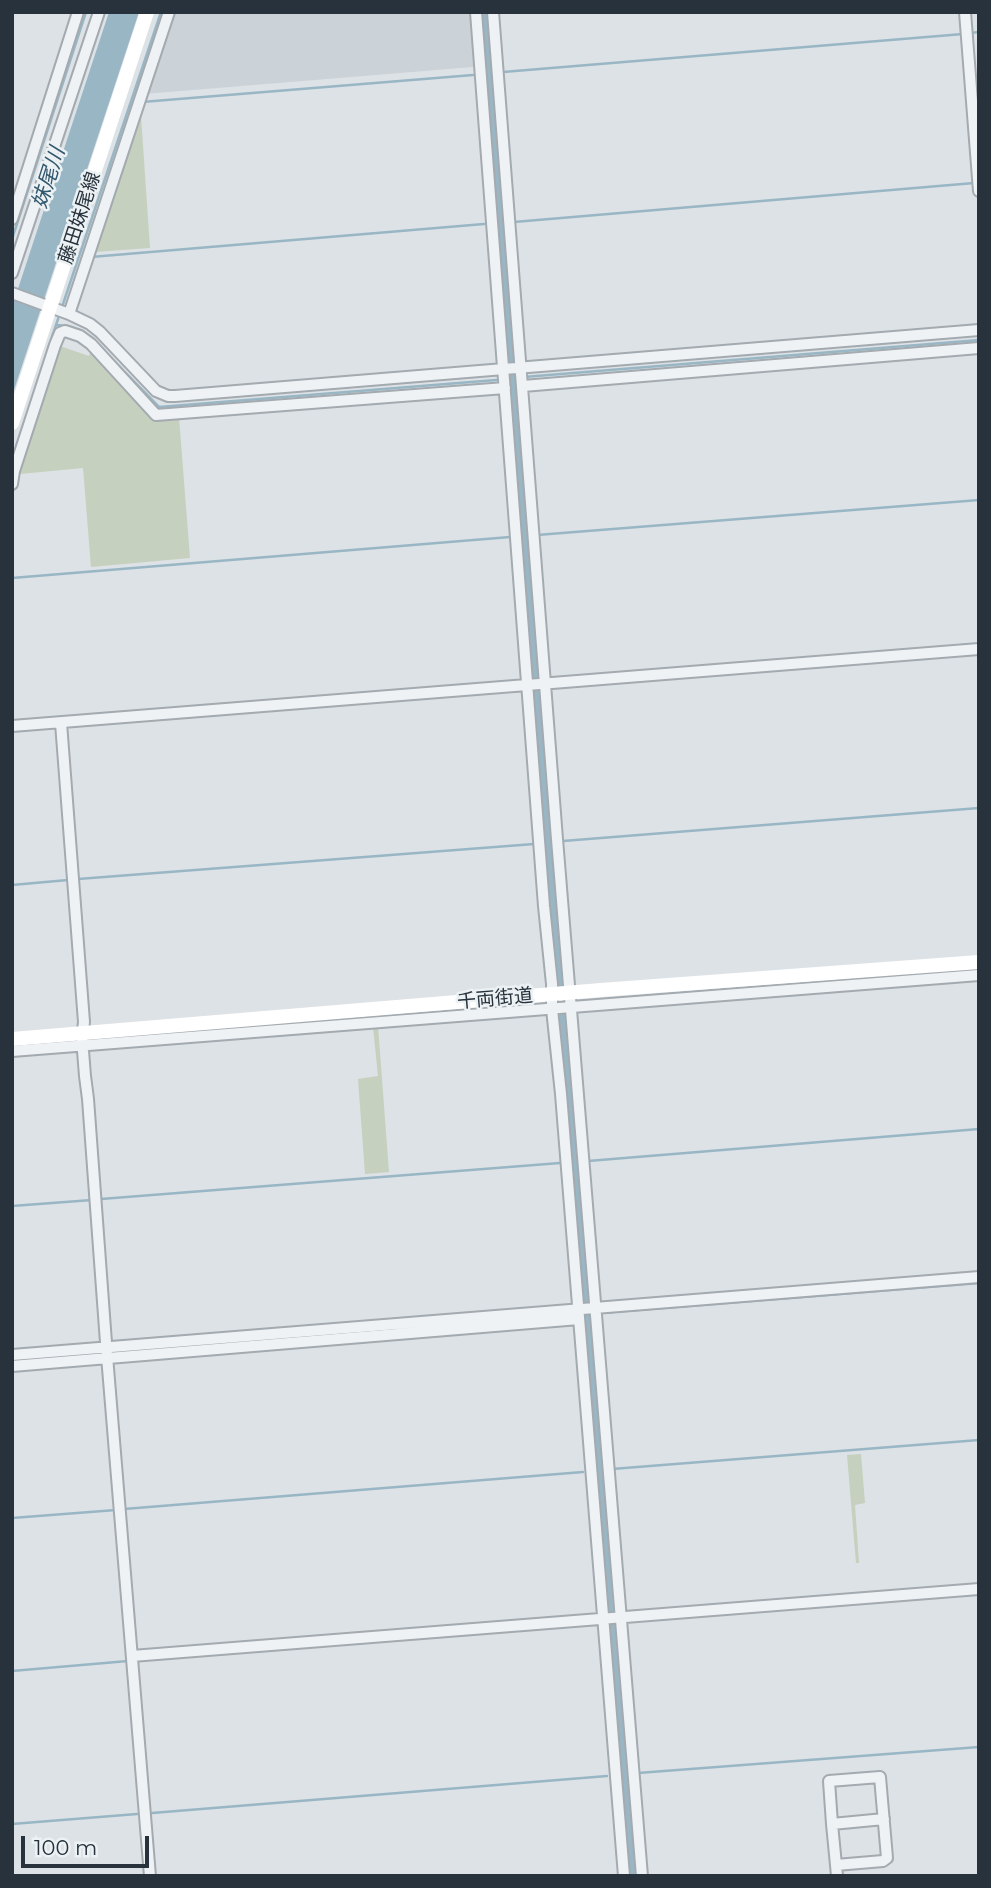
<!DOCTYPE html>
<html>
<head>
<meta charset="utf-8">
<style>
  body { margin:0 }
  #map { position:relative; width:991px; height:1888px; overflow:hidden; background:#dde2e6; font-family:Montserrat,sans-serif }
  canvas { display:block }
  .frame { position:absolute; inset:0; border:14px solid #27323c; pointer-events:none }
  .scale { position:absolute; left:21px; top:1836px; width:128px; height:32px; box-sizing:border-box; border:4px solid #27323c; border-top:0; padding-left:9px; font-size:21px; line-height:24px; white-space:nowrap; color:#27323c; -webkit-text-stroke:5px #ecf1f4; paint-order:stroke }
</style>
</head>
<body>
<div id="map">
<canvas width="991" height="1888"></canvas>
<div class="frame"></div>
<div class="scale">100 m</div>
</div>
<script>
const c = document.querySelector('canvas').getContext('2d');
c.lineJoin = 'round';
function paint(path, color) {
  c.fillStyle = color;
  c.fill(path, 'evenodd');
}
function toPath(rows) {
  const path = new Path2D();
  for (const r of rows) {
    path.moveTo(r[0], r[1]);
    for (let i = 2; i < r.length; i += 2) path.lineTo(r[i], r[i + 1]);
  }
  return path;
}
function strokePath(path, color, width, dash) {
  c.strokeStyle = color;
  c.lineWidth = width;
  c.lineCap = dash ? 'butt' : 'round';
  c.setLineDash(dash || []);
  c.stroke(path);
}
function write(font, color, halo, rows, align = 'center') {
  c.font = font + ' Montserrat,"Noto Sans JP",sans-serif';
  c.lineWidth = 5;
  c.setLineDash([]);
  c.textBaseline = 'middle';
  c.strokeStyle = halo;
  c.fillStyle = color;
  for (const [text, x, y, turn = 0] of rows) {
    c.save();
    c.translate(x, y);
    c.rotate((+turn || 0) * Math.PI / 180);
    c.textAlign = isNaN(turn) ? turn : align;
    if (halo) c.strokeText(text, 0, 0);
    c.fillText(text, 0, 0);
    c.restore();
  }
}
const built = toPath([
  [175,12,472,12,476,63,473,67,144,94]
]);
const green = toPath([
  [140,105,143,110,141,116,150,248,95,252,93,251],
  [57,345,89,356,92,348,153,416,179,417,190,558,91,567,83,468,20,474,16,471],
  [378,1026,389,1172,365,1174,358,1079,378,1076,373,1027],
  [861,1454,865,1503,855,1505,859,1563,856,1563,847,1455]
]);
const water = toPath([
  [109,12,139,12,12,396,12,307]
]);
const stream = toPath([
  [970,33,979,32],
  [503,72,963,34],
  [142,102,473,75],
  [514,222,974,183],
  [12,239,86,12],
  [91,257,484,224],
  [62,307,161,12],
  [56,325,68,326,80,330],
  [51,340,60,313],
  [106,353,159,407,496,380],
  [524,377,979,340],
  [13,457,21,433],
  [537,535,979,500],
  [12,578,510,537],
  [563,841,979,808],
  [78,879,534,844],
  [12,885,68,880],
  [588,1161,979,1129],
  [101,1199,560,1163],
  [12,1206,92,1200],
  [600,1313,979,1283],
  [612,1469,979,1440],
  [124,1509,583,1472],
  [12,1518,116,1510],
  [12,1671,128,1661],
  [638,1773,979,1747],
  [152,1813,607,1776],
  [12,1824,137,1814]
]);
const river = toPath([
  [486,12,561,982],
  [565,1021,635,1876]
]);
const street = toPath([
  [476,12,544,906,552,984,552,1009,561,1094,624,1876],
  [493,12,557,839,642,1876],
  [965,12,979,191],
  [12,219,78,12],
  [12,273,99,12],
  [12,293,69,314,90,324,100,332,156,391,168,396,175,396,979,330],
  [69,314,169,12],
  [523,386,979,348],
  [12,484,14,471,55,345,60,333,65,331,80,336,91,344,156,415,505,388],
  [61,723,84,1022,82,1038,85,1076,88,1099,107,1356,150,1876],
  [12,726,979,649],
  [12,1051,979,975],
  [12,1355,979,1277],
  [12,1366,579,1319],
  [132,1656,979,1589],
  [832,1824,884,1819],
  [836,1865,883,1861,887,1858,880,1777,829,1781,832,1824,836,1865,837,1876]
]);
const secondary = toPath([
  [12,423,147,12],
  [12,1039,601,990,979,962]
]);
const streetNames = [
  ["藤田妹尾線",80,218,-72],
  ["千両街道",495,999,-5]
];
const waterNames = [
  ["妹尾川",49,178,-72]
];
paint(built, '#cbd2d8');
paint(green, '#c6d0be');
paint(water, '#99b6c5');
strokePath(stream, '#99b6c5', 2.5);
strokePath(river, '#99b6c5', 16);
strokePath(street, '#a3aab0', 14);
strokePath(street, '#eff2f5', 10);
strokePath(secondary, '#fff', 14);
write('19px', '#27323c', '#ecf1f4', streetNames);
write('italic 21px', '#33586e', '#ecf1f4', waterNames);
</script>
</body>
</html>
